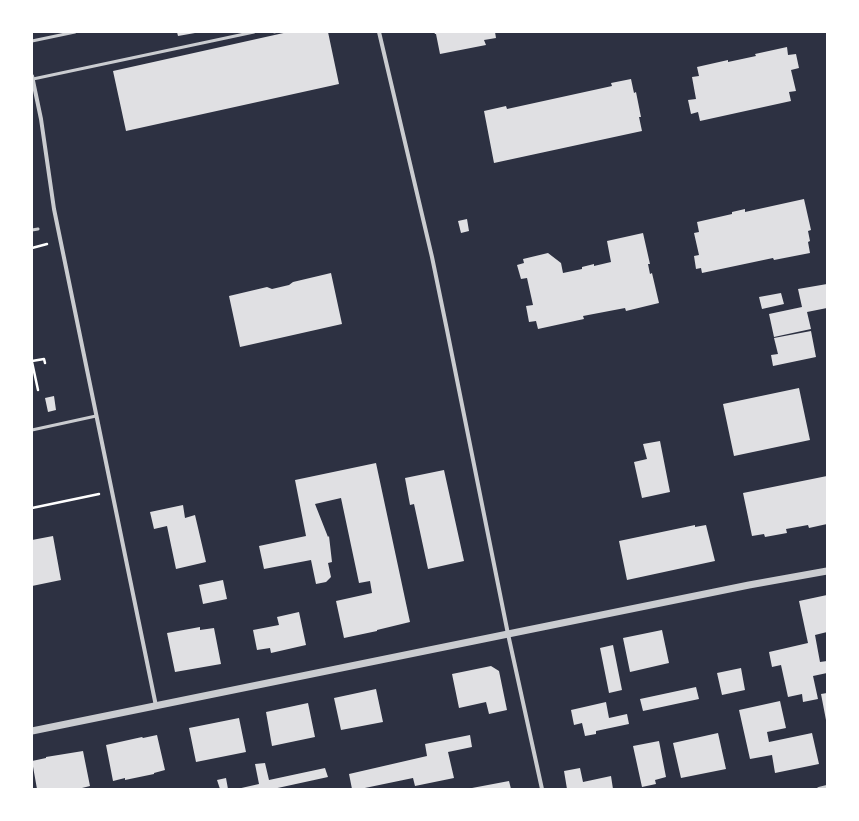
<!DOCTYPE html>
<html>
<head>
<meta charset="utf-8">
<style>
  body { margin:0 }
  #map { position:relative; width:859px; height:821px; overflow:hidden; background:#2d3142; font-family:"Exo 2",sans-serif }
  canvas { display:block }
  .frame { position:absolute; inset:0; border:33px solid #fff; pointer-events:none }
</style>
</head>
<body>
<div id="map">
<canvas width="859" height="821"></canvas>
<div class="frame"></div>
</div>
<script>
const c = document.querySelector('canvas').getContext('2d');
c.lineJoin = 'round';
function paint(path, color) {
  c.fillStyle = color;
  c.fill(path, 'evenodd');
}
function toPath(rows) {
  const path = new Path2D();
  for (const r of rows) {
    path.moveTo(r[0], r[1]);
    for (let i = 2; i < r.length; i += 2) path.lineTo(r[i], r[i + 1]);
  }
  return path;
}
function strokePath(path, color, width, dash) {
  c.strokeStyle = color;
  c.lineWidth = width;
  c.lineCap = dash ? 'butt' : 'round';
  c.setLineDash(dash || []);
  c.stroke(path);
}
const building = toPath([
  [177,32,195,32,195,33,178,36],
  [288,32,328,32,339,84,126,131,113,71],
  [434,32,495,32,496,38,484,40,486,45,440,54,436,34,435,34],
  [787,47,788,55,796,54,799,68,791,70,796,91,789,92,791,101,700,121,698,112,691,114,688,100,696,99,692,77,699,76,697,67,728,60,728,62,756,56,755,54],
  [631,79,634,93,636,92,641,117,639,117,642,131,494,163,484,111,506,106,507,109,612,86,611,83],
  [804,199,811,230,808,231,810,241,808,242,810,253,774,260,773,258,702,273,701,268,696,269,694,256,699,255,694,233,699,232,697,222,732,214,732,212,745,209,745,212],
  [467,219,469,231,461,233,458,221],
  [643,233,650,264,648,264,650,274,652,273,659,303,626,311,625,308,583,316,584,319,538,329,536,321,529,322,526,306,533,305,527,278,521,279,517,265,524,263,523,259,548,253,561,263,563,273,582,269,582,267,594,264,594,266,611,262,607,241],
  [331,273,342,324,240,347,229,296,267,287,272,289,289,285,293,282],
  [827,284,827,308,807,312,811,329,774,337,769,314,802,307,798,289],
  [781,293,784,304,762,309,759,297],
  [811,331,816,357,773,366,771,355,778,354,774,338],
  [799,388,810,440,734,456,723,404],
  [54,396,56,410,48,412,45,398],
  [660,441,670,492,642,498,634,462,647,459,643,444],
  [376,463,410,622,377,630,377,631,344,638,336,601,372,593,370,581,359,583,341,498,315,504,328,537,329,536,332,562,328,563,331,577,326,582,316,584,311,560,264,569,259,546,306,536,295,480],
  [444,470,464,561,428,569,414,504,410,505,405,478],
  [827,476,827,524,809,528,808,525,786,529,787,533,765,537,764,534,752,536,743,493],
  [183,505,185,518,195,515,206,562,176,569,167,526,154,529,150,512],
  [695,525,695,527,706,525,715,561,627,580,619,541],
  [53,536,61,580,32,586,32,540],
  [223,580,227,599,203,604,199,585],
  [827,595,827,632,815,635,820,662,827,661,827,673,813,676,818,699,803,702,802,694,788,697,781,665,772,667,769,652,808,643,799,601],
  [299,612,306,645,271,653,270,648,257,650,253,630,279,625,277,617],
  [200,627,200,630,214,628,221,664,175,672,167,633],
  [662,630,669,663,630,672,623,638],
  [613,645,622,690,609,693,600,648],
  [491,666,499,671,507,710,489,714,486,702,459,708,452,674],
  [741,668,745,690,722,695,717,673],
  [696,687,699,699,643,711,640,699],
  [376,689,383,722,341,730,334,698],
  [827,693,827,720,826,720,821,694],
  [780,701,786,728,767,732,769,742,812,733,819,764,775,773,772,755,750,759,739,710],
  [606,702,609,718,627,714,629,724,596,731,596,734,585,736,582,723,574,725,571,710],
  [308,703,315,737,272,746,266,712],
  [239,718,246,752,196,762,189,728],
  [718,733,726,769,681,778,673,743],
  [157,735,165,770,154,773,154,774,125,780,125,778,113,781,106,745,142,737,143,738],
  [470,735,472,747,448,752,454,778,415,786,413,778,360,789,352,789,349,774,427,756,425,744],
  [659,741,666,777,655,780,656,784,642,787,633,746],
  [83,751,90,786,78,789,37,789,32,761,46,758,46,757],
  [265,763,269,780,325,768,328,777,273,789,237,789,259,784,255,764],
  [580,768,583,782,611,776,613,789,567,789,564,771],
  [226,778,228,789,220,789,217,780],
  [509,781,511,789,472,789,472,788]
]);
const path = toPath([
  [274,32,275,32],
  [32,248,47,244],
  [32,361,44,359,45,363],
  [32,362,38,390],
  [32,508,99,494]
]);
const service = toPath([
  [32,41,75,32],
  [33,79,254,32],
  [32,230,38,229],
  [32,430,96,416]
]);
const minor = toPath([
  [379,32,432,257,447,330,508,634,542,789],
  [32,76,41,119,54,209,156,706],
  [819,789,827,787]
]);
const tertiary = toPath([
  [32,731,508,634,749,585,827,571]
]);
paint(building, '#e0e0e3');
strokePath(path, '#fff', 2.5);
strokePath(service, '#caccd0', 3);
strokePath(minor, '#caccd0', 4);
strokePath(tertiary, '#caccd0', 7);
</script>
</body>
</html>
